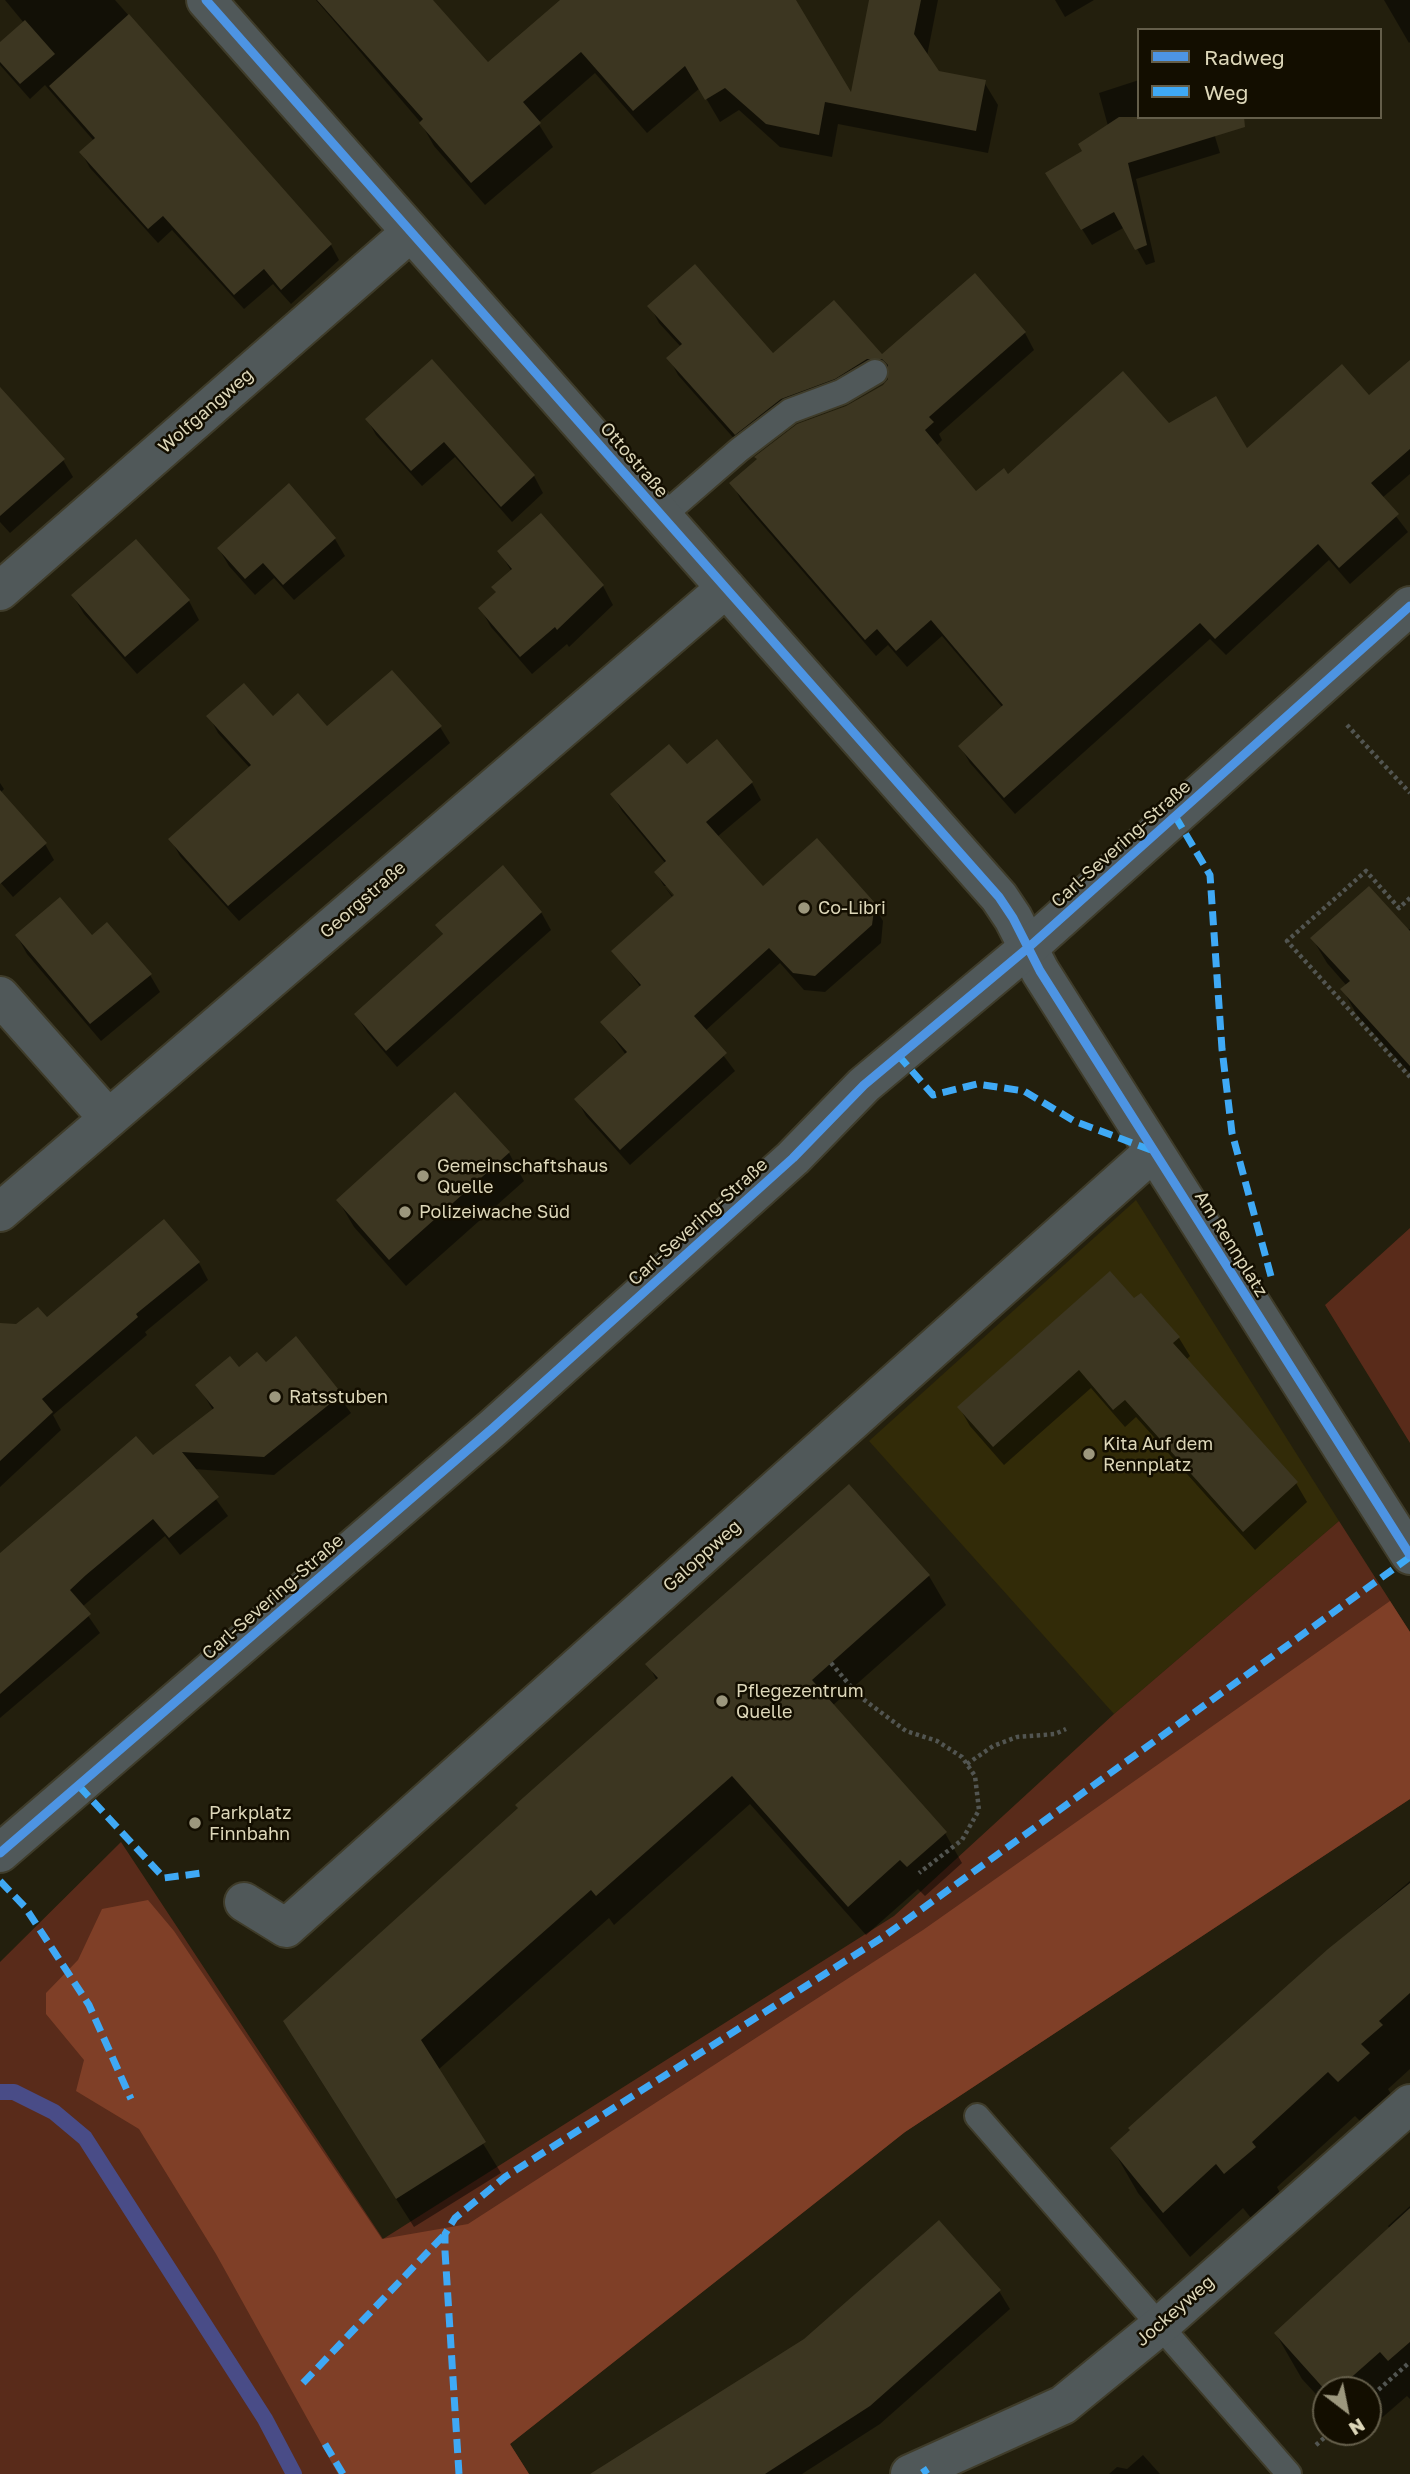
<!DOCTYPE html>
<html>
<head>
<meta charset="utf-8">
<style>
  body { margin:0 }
  #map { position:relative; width:1410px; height:2474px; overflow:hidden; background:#231f0d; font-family:"Golos Text",sans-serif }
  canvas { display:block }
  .legend { position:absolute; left:1137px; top:28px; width:245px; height:91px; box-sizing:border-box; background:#130e00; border:2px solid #645e4a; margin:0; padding:9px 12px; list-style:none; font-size:21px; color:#ddd7b9 }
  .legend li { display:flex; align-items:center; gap:14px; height:35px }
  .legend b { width:35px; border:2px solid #645e4a }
  .north { position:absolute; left:1312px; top:2376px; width:70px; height:70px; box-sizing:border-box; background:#130e00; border:2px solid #645e4a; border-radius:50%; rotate:148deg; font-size:19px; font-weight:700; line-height:28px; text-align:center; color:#ddd7b9 }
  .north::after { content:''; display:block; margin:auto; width:24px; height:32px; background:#9c977d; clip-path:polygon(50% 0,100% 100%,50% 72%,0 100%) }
</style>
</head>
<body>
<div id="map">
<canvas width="1410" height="2474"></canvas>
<ul class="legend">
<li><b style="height:9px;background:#4d94e3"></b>Radweg</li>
<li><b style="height:9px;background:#3fa9f5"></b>Weg</li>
</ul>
<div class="north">N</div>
</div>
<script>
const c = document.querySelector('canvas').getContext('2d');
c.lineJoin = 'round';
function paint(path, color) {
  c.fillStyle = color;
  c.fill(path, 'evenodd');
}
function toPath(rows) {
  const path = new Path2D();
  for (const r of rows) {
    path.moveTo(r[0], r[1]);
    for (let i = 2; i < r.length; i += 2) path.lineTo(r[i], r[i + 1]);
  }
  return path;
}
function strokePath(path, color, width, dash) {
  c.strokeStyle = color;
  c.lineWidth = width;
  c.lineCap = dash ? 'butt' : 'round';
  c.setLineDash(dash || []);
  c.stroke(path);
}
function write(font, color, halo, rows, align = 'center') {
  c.font = font + ' "Golos Text",sans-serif';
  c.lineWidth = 5;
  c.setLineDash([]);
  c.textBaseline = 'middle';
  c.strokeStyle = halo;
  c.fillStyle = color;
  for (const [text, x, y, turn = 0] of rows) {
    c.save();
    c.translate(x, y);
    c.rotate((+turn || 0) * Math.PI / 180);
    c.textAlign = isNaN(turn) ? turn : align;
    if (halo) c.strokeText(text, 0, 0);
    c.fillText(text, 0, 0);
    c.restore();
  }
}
const built = toPath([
  [1136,1200,1339,1521,1114,1714,869,1441]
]);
const green = toPath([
  [1410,1228,1410,1443,1325,1305],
  [1339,1521,1410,1632,1410,1799,905,2132,510,2444,529,2474,0,2474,0,1962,121,1842,383,2239,894,1916,1114,1714]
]);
const forest = toPath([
  [1390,1601,1410,1632,1410,1799,905,2132,510,2444,529,2474,338,2474,216,2254,139,2129,76,2091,84,2060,46,2014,46,1993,78,1960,102,1909,148,1900,174,1931,382,2239,468,2224,923,1930]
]);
const shadow = toPath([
  [5,0,115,0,331,245,339,260,291,304,273,284,244,309,172,230,158,243,90,168,81,152,94,141,45,85,30,99,0,65,0,44,24,23],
  [316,0,431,0,488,65,563,0,794,0,852,97,870,0,938,0,927,56,938,72,984,82,998,105,988,153,838,124,832,157,780,147,739,110,720,122,700,88,647,133,595,73,538,123,553,147,485,205,434,146,421,123],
  [1055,0,1094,0,1065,17],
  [1384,0,1410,0,1410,42,1409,43],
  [1139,80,1139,117,1209,117,1220,153,1136,179,1155,262,1146,265,1125,227,1092,245,1057,189,1084,151,1108,126,1099,93],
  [650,306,773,356,882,357,1025,333,1034,350,939,434,942,440,936,446,976,494,1008,476,1169,426,1246,451,1369,398,1410,362,1410,474,1382,498,1408,532,1350,584,1329,560,1226,655,1210,639,1015,814,970,763,960,746,1003,708,942,636,907,667,888,645,876,656,741,500,732,483,884,386,890,375,878,376,791,416,745,451,678,375,669,358,681,347,659,323],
  [432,361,534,476,543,493,512,522,455,457,422,486,376,435,367,419],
  [0,412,63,460,73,477,10,533,0,522],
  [289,486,335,539,345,556,294,600,274,578,255,595,229,566,219,549],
  [136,541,189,601,199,620,137,674,84,614,73,596],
  [499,551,603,586,613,605,569,647,567,644,532,674,491,627,480,608,497,594,512,572],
  [209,716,273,718,327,729,440,727,450,743,239,921,180,856,171,840,250,768,218,733],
  [717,742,752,783,761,800,717,837,763,888,873,904,883,921,881,943,825,992,804,990,780,963,705,1031,735,1071,630,1165,586,1116,577,1100,626,1055,602,1022,641,988,614,951,673,898,664,886,678,902,681,900,668,886,664,886,656,873,666,864,622,811,612,794,686,767],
  [0,783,4,789,0,793,45,844,54,860,13,897,0,882],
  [541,912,551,930,397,1067,367,1032,356,1015,444,936,437,925],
  [1410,929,1410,1073,1357,1015,1343,990,1347,986,1327,963,1312,938],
  [17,936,92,937,150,975,160,992,101,1041,27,954],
  [455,1095,509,1153,524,1181,406,1286,354,1227,338,1200],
  [199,1263,208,1280,145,1332,147,1335,53,1415,61,1430,0,1487,0,1327,46,1319],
  [1134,1301,1179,1338,1190,1356,1186,1360,1296,1483,1307,1502,1255,1550,1136,1417,1125,1427,1091,1388,1004,1465,970,1426,959,1407],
  [296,1338,351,1413,274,1475,194,1469,228,1516,180,1555,165,1536,82,1607,100,1633,0,1718,0,1555,152,1458,213,1410,198,1386,238,1370,265,1364],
  [929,1576,946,1605,832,1706,945,1833,962,1863,925,1896,918,1889,866,1935,750,1804,614,1925,609,1918,438,2070,501,2173,414,2227,302,2051,657,1681,648,1664],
  [1410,1881,1410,2069,1388,2089,1394,2099,1365,2126,1355,2116,1277,2187,1280,2193,1251,2218,1243,2208,1190,2257,1138,2193,1112,2148,1329,1950],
  [1410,2206,1410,2399,1407,2396,1377,2422,1375,2419,1368,2425,1368,2390,1326,2390,1326,2405,1302,2379,1276,2334,1390,2229,1388,2226],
  [999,2291,1010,2309,880,2424,802,2474,594,2474],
  [1143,2455,1160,2474,1109,2474,1117,2467,1127,2469]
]);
const stream = toPath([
  [0,2092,14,2092,54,2112,85,2138,265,2419,294,2474]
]);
const building = toPath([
  [317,0,433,0,488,62,560,0,796,0,851,92,869,0,921,0,914,34,939,71,986,80,976,131,825,102,819,135,766,124,725,88,705,100,685,66,633,111,581,52,523,102,541,123,471,183,419,123,423,119],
  [129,14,332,244,281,290,264,269,234,295,163,216,148,229,79,152,95,138,49,86],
  [25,20,55,54,20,84,0,62,0,42],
  [1119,117,1244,117,1245,127,1128,163,1147,245,1135,250,1114,212,1081,230,1045,173,1082,151,1078,144],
  [695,264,773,353,834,300,882,354,975,273,1026,332,929,417,934,422,925,430,976,491,1004,468,1008,474,1123,371,1169,423,1216,396,1247,448,1342,364,1369,395,1410,360,1410,449,1371,483,1399,514,1339,568,1318,544,1215,639,1200,623,1004,798,958,746,1003,705,931,620,896,651,877,629,865,640,729,483,757,459,754,457,797,424,846,406,883,385,888,379,888,365,882,359,867,359,835,379,781,399,735,435,666,358,682,344,647,306],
  [432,359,535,475,501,507,444,442,411,471,365,419],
  [0,387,65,459,0,516],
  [289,483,336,538,283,585,263,563,245,579,217,548],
  [541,513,604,585,557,630,555,627,520,657,478,608,496,592,491,587,512,569,497,551],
  [136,539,190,600,125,657,71,595],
  [392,670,442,726,228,906,168,839,251,765,206,716,244,683,273,716,298,693,327,726],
  [717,739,753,782,706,822,763,886,817,838,875,903,872,925,815,976,793,973,769,948,694,1016,727,1053,620,1150,574,1099,627,1052,600,1022,641,985,611,951,674,895,654,872,666,861,610,794,669,744,687,764],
  [0,790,47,843,0,884],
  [503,865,542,912,386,1051,354,1014,443,934,435,925],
  [1369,886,1410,931,1410,1066,1340,989,1350,981,1310,938],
  [60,897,92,935,107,922,152,974,90,1024,15,935],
  [455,1092,510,1152,389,1260,336,1200],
  [164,1219,200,1262,136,1314,138,1317,42,1399,53,1412,0,1461,0,1323,16,1324,38,1307,47,1317],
  [1110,1271,1134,1298,1141,1293,1180,1337,1173,1343,1298,1482,1243,1532,1125,1400,1113,1410,1079,1370,993,1447,957,1407],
  [296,1336,342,1394,264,1457,182,1452,219,1497,169,1538,153,1519,86,1575,70,1590,91,1614,0,1694,0,1553,136,1436,153,1455,214,1408,195,1385,230,1356,239,1367,257,1352,266,1362],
  [849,1484,930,1575,812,1680,947,1832,907,1867,900,1860,848,1907,732,1776,596,1896,591,1890,421,2040,486,2142,396,2199,283,2021,518,1808,515,1805,658,1678,645,1664],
  [1410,1883,1410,1993,1379,2021,1383,2025,1361,2044,1370,2053,1338,2082,1328,2072,1252,2142,1256,2147,1224,2174,1216,2164,1163,2213,1110,2148,1130,2130,1128,2128,1328,1949],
  [1410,2208,1410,2342,1388,2361,1380,2352,1337,2390,1326,2391,1274,2333],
  [939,2220,1001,2290,870,2406,765,2474,590,2474,804,2339]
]);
const path = toPath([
  [1347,725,1410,793],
  [1410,898,1399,908,1366,871,1287,941,1410,1077],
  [831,1663,859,1696,906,1731,937,1741,962,1757,975,1776,979,1810,962,1840,919,1873],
  [967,1764,993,1746,1017,1737,1055,1734,1066,1729],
  [1368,2399,1410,2362],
  [1316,2445,1331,2432]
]);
const service = toPath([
  [663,516,739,450,790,411,841,392,875,372],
  [977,2116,1289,2474]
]);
const minor = toPath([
  [206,0,999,897,1013,918,1040,971,1410,1555],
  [0,591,411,232],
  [0,996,108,1118],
  [0,1212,726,588],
  [244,1902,286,1928,1154,1151],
  [910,2474,1063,2405,1162,2324,1410,2104]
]);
const tertiary = toPath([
  [0,1853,493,1428,793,1158,864,1085,1029,947,1410,606]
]);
const quiet = toPath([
  [1175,816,1210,875,1222,1049,1232,1133,1272,1280],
  [898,1055,933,1095,977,1084,1024,1091,1074,1121,1151,1150],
  [79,1786,164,1878,202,1873],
  [0,1881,25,1907,89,2005,131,2099],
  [303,2383,445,2234],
  [325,2444,343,2474],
  [923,2468,927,2474],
  [459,2474,445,2251,445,2234,455,2218,505,2177,883,1937,1410,1557]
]);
const cycleway = toPath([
  [206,0,999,897,1013,918,1040,971,1410,1555],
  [0,1853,493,1428,793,1158,864,1085,1029,947,1410,606]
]);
const markers = [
  [804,908,7,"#9c977d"],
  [423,1176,7,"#9c977d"],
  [405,1212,7,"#9c977d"],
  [275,1397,7,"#9c977d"],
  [1089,1454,7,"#9c977d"],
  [722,1701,7,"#9c977d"],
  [195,1823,7,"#9c977d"]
];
const streetNames = [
  ["Wolfgangweg",206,411,-41],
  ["Ottostraße",634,460,49],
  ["Carl-Severing-Straße",1121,844,-42],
  ["Georgstraße",363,900,-41],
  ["Carl-Severing-Straße",698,1222,-42],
  ["Am Rennplatz",1231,1244,58],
  ["Galoppweg",702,1556,-42],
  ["Carl-Severing-Straße",273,1597,-41],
  ["Jockeyweg",1175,2311,-41]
];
const poiNames = [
  ["Co-Libri",818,908],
  ["Gemeinschaftshaus",437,1166],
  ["Quelle",437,1187],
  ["Polizeiwache Süd",419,1212],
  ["Ratsstuben",289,1397],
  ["Kita Auf dem",1103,1444],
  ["Rennplatz",1103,1465],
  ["Pflegezentrum",736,1691],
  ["Quelle",736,1712],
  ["Parkplatz",209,1813],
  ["Finnbahn",209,1834]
];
paint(built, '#322b08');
paint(green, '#592b1a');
paint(forest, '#7f3f27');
paint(shadow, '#0007');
strokePath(stream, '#494c87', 16);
paint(building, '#3c3621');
strokePath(service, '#3f3c2a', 28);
strokePath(minor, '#3f3c2a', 42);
strokePath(tertiary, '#3f3c2a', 42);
strokePath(path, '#525551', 4.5, [3.5, 3.5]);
strokePath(service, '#505859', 24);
strokePath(minor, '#505859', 38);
strokePath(tertiary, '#505859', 38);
strokePath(quiet, '#3fa9f5', 7, [14, 7]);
strokePath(cycleway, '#4d94e3', 9);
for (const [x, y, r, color] of markers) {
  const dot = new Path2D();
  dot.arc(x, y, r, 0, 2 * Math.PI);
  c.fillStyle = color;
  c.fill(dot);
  strokePath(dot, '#130e00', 2.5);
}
write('18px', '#ddd7b9', '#130e00', streetNames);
write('18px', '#ddd7b9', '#130e00', poiNames, 'left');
</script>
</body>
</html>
